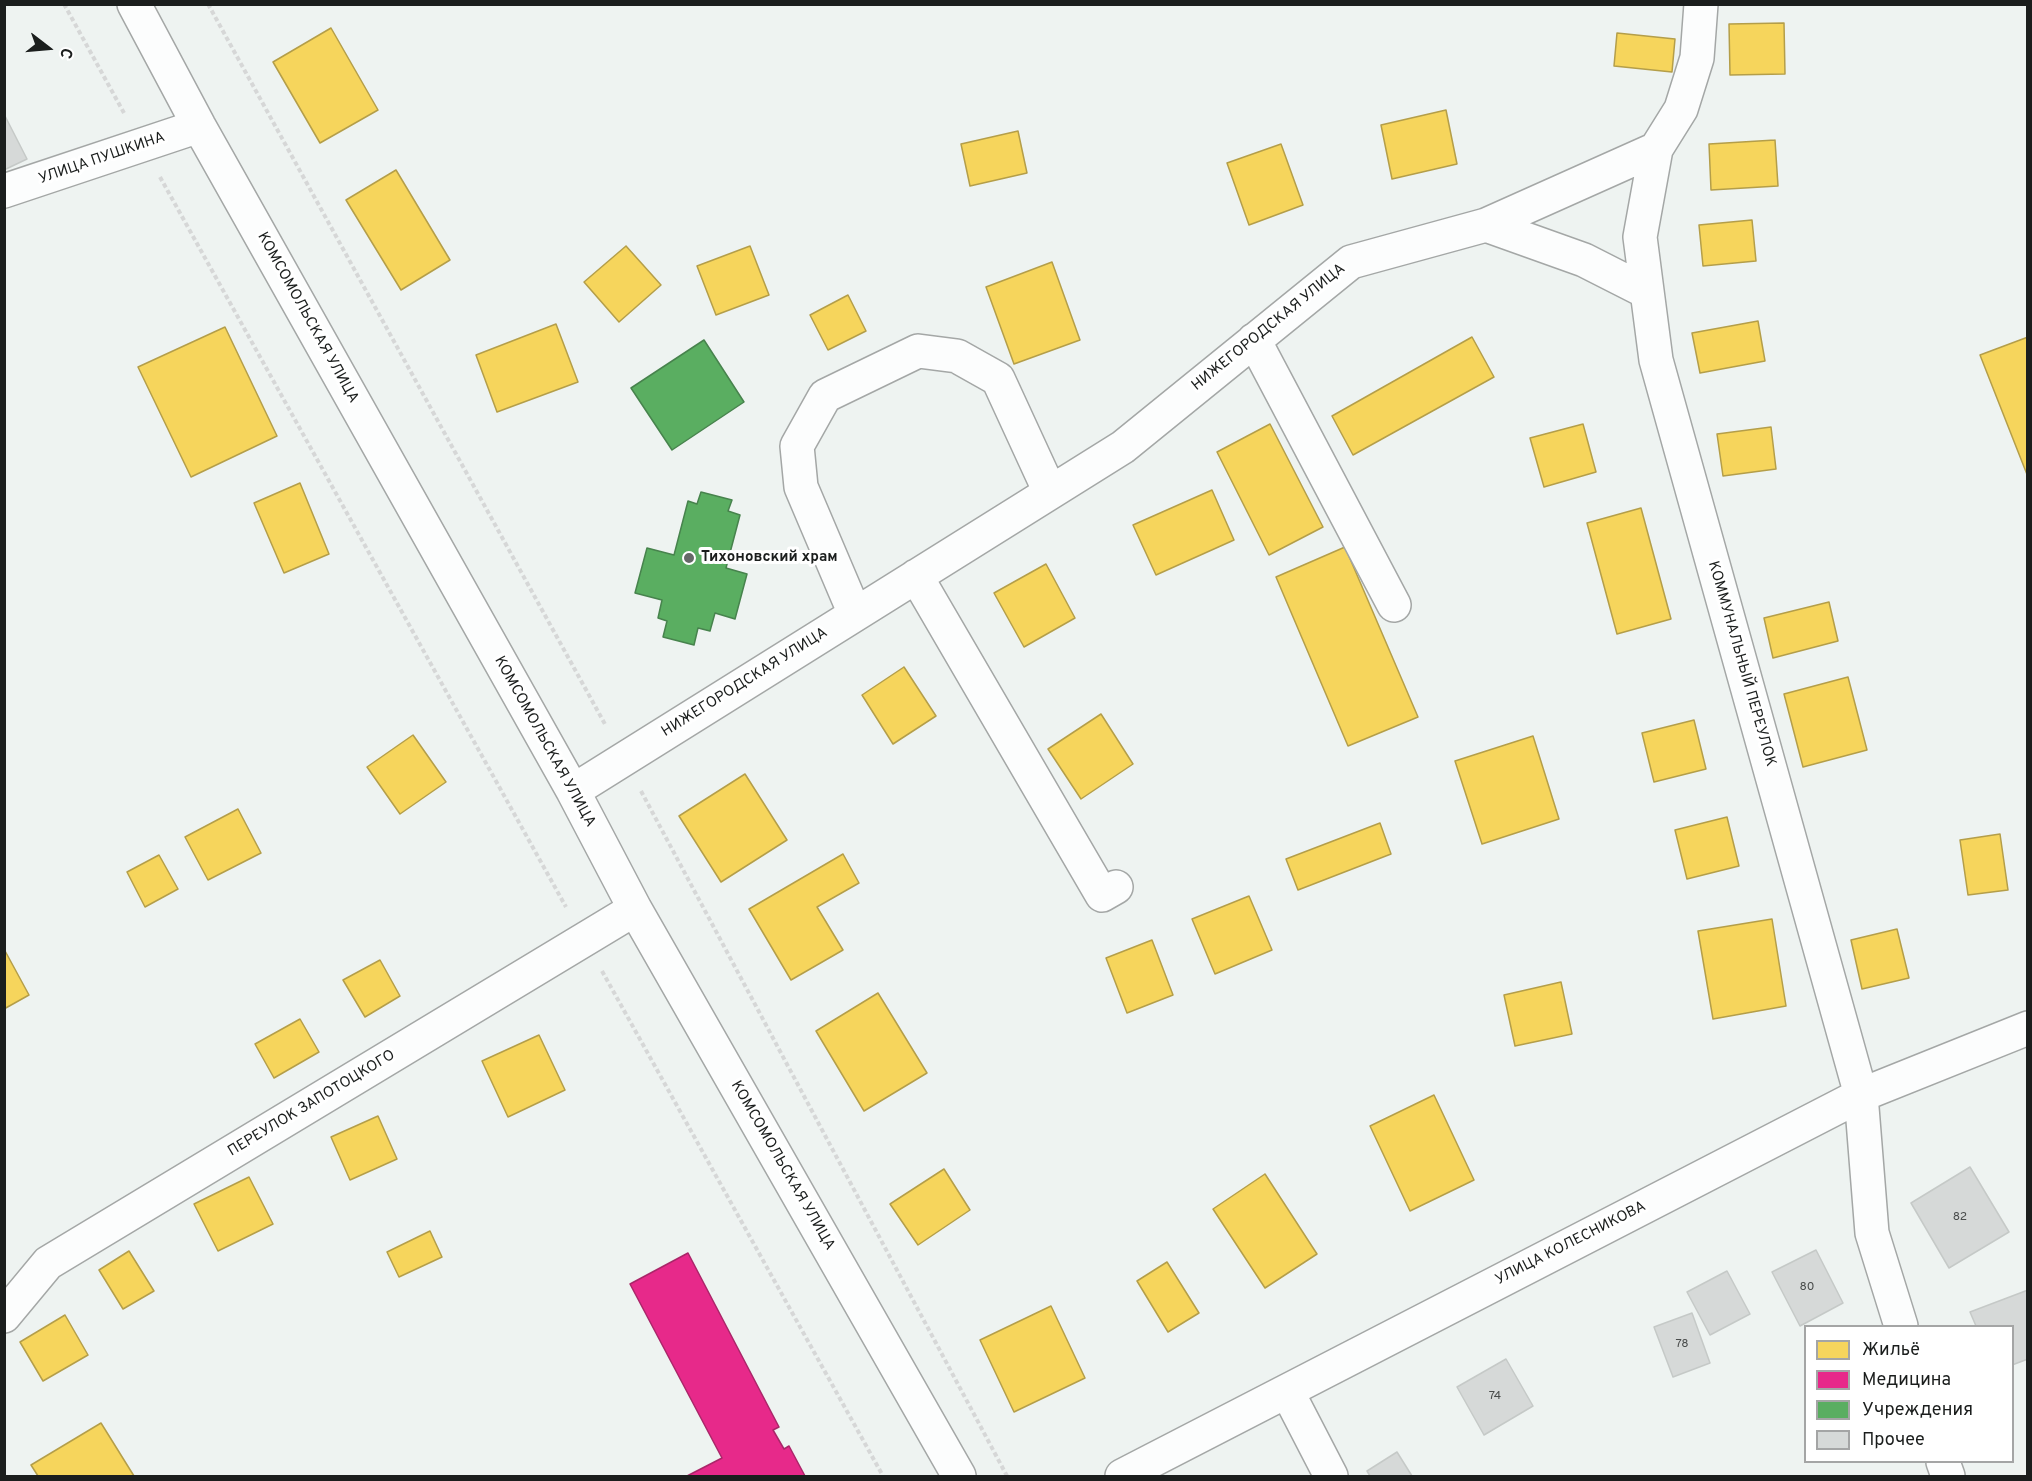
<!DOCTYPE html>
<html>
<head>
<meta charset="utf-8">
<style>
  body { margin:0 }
  #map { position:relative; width:2032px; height:1481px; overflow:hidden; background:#eef3f1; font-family:Overpass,sans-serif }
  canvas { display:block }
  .frame { position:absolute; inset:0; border:6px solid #1b1e1d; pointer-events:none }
  .legend { position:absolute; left:1804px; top:1325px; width:210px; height:138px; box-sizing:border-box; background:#fff; border:2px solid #a4a5a5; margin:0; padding:8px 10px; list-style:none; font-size:18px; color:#1b1e1d }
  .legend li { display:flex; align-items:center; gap:12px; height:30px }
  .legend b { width:30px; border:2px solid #a4a5a5 }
  .north { position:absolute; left:18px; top:18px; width:60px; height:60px; -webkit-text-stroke:4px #fff; paint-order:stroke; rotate:106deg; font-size:16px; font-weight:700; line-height:24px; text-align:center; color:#1b1e1d }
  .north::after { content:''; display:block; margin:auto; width:21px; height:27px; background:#1b1e1d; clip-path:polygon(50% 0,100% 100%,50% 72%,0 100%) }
</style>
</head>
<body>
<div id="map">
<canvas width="2032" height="1481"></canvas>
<div class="frame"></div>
<ul class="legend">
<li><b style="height:16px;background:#f6d55c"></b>Жильё</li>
<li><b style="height:16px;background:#e7298a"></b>Медицина</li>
<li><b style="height:16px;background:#5aae61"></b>Учреждения</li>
<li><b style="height:16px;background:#d6d9d8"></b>Прочее</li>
</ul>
<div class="north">С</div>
</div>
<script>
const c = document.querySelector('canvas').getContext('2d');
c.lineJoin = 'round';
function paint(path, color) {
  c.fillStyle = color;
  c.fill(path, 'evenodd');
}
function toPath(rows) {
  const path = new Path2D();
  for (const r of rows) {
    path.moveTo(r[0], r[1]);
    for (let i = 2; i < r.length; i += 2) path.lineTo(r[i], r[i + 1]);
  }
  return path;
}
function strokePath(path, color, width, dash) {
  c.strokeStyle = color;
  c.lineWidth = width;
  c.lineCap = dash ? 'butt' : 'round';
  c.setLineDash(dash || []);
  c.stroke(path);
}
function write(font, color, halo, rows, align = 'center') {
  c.font = font + ' Overpass,sans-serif';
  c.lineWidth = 6;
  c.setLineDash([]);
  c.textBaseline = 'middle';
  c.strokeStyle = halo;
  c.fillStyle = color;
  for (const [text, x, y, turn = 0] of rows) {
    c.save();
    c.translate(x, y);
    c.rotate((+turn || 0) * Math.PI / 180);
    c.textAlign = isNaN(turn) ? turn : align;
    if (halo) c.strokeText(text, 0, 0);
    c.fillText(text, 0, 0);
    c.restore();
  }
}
const homes = toPath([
  [1784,23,1785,74,1730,75,1729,24,1784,23],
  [331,28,378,110,320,143,273,62,331,28],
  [1617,33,1675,39,1672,72,1614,66,1617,33],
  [1446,110,1457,164,1392,179,1381,125,1446,110],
  [1018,131,1027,173,970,186,961,144,1018,131],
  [1775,140,1778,186,1711,190,1709,144,1775,140],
  [1281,144,1303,205,1249,225,1227,163,1281,144],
  [396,170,450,260,401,290,346,200,396,170],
  [1752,220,1756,261,1703,266,1699,225,1752,220],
  [626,246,661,285,619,322,584,282,626,246],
  [750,246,769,295,716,315,697,266,750,246],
  [1052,262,1080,340,1014,364,986,287,1052,262],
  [848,295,866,331,828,350,810,315,848,295],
  [1758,321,1765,361,1700,373,1692,333,1758,321],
  [556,324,578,382,497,412,476,355,556,324],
  [225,327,277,436,191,477,138,367,225,327],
  [1472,337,1494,377,1353,455,1332,416,1472,337],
  [2028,337,2028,477,1980,355,2028,337],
  [1270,424,1323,527,1269,555,1217,452,1270,424],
  [1583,424,1596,472,1544,487,1530,438,1583,424],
  [1771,427,1776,469,1723,476,1717,434,1771,427],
  [300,483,329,554,284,573,254,503,300,483],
  [1212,490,1234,540,1156,575,1133,525,1212,490],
  [1641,508,1671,619,1617,634,1587,523,1641,508],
  [1345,547,1418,717,1348,746,1276,577,1345,547],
  [1046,564,1075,618,1024,647,994,593,1046,564],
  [1829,602,1838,641,1773,658,1764,618,1829,602],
  [904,667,936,716,893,744,862,695,904,667],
  [1848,677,1867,750,1803,767,1784,694,1848,677],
  [1101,714,1133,764,1081,799,1048,749,1101,714],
  [1694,720,1706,769,1654,782,1642,733,1694,720],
  [413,735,446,782,400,814,367,767,413,735],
  [1533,736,1559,819,1482,844,1455,761,1533,736],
  [745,774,787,840,721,882,679,816,745,774],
  [238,809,261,853,208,880,185,837,238,809],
  [1727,817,1739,866,1687,879,1675,830,1727,817],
  [1380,823,1391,854,1298,890,1286,859,1380,823],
  [2000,834,2008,890,1968,895,1960,840,2000,834],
  [843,854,859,883,817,907,843,950,791,980,749,909,843,854],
  [159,855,178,889,145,907,127,872,159,855],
  [1249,896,1272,950,1215,974,1192,919,1249,896],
  [1772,919,1786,1006,1713,1019,1698,931,1772,919],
  [1897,929,1909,978,1862,989,1851,940,1897,929],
  [1152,940,1173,995,1127,1013,1106,958,1152,940],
  [4,949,29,995,4,1009,4,949],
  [380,960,400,996,365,1017,343,980,380,960],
  [1561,982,1572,1034,1515,1046,1504,995,1561,982],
  [878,993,927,1073,864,1111,816,1031,878,993],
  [300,1019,319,1052,274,1078,255,1044,300,1019],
  [539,1035,565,1090,508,1117,482,1061,539,1035],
  [1434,1095,1474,1180,1410,1211,1370,1126,1434,1095],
  [378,1116,397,1159,350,1180,331,1137,378,1116],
  [944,1169,970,1210,918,1245,890,1204,944,1169],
  [1265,1174,1317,1254,1265,1288,1213,1209,1265,1174],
  [249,1177,273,1224,218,1251,194,1204,249,1177],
  [430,1231,442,1257,399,1277,387,1252,430,1231],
  [129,1251,154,1291,123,1309,99,1270,129,1251],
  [1167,1262,1199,1313,1168,1332,1137,1281,1167,1262],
  [1051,1306,1085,1378,1014,1412,980,1340,1051,1306],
  [65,1315,88,1355,43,1381,20,1342,65,1315],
  [101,1423,134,1476,38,1476,31,1465,101,1423]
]);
const health = toPath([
  [688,1253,779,1427,773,1430,784,1449,789,1446,805,1476,687,1476,722,1458,630,1284,688,1253]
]);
const public = toPath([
  [704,340,744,402,672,450,631,388,704,340],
  [701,492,732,500,728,511,740,515,726,568,747,574,735,619,715,613,710,631,698,628,694,645,663,637,667,621,658,618,662,600,635,593,647,548,674,555,688,501,697,504,701,492]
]);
const building = toPath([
  [4,114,27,159,4,170,4,114],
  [1970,1167,2009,1232,1949,1268,1911,1203,1970,1167],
  [1816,1250,1843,1303,1800,1326,1772,1272,1816,1250],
  [1727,1271,1750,1314,1710,1335,1687,1292,1727,1271],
  [2028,1290,2028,1359,2012,1365,2012,1326,1976,1326,1970,1312,2028,1290],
  [1692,1313,1710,1363,1673,1377,1654,1327,1692,1313],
  [1506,1359,1533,1406,1484,1435,1457,1387,1506,1359],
  [1397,1452,1412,1476,1370,1476,1367,1471,1397,1452]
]);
const path = toPath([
  [64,4,124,113],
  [208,4,606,726],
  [160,177,566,907],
  [641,791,1007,1476],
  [602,971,883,1476]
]);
const minor = toPath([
  [134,4,199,126,573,791,635,909,959,1476],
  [1701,4,1697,58,1681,109,1656,149,1640,237,1656,360,1861,1095,1872,1233,1901,1326],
  [4,191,199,126],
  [1486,225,1584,260,1647,292],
  [1254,340,1394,605],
  [916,576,1102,895,1116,887],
  [855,614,801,487,797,446,825,396,918,351,957,356,998,379,1050,492],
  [573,791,1123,447,1351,262,1486,225,1656,149],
  [4,1316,48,1263,635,909],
  [1287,1391,1331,1476],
  [1943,1462,1948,1476],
  [1122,1476,1861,1095,2028,1028]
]);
const markers = [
  [689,558,6,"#656967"]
];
const numberNames = [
  ["82",1960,1218],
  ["80",1807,1288],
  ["78",1682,1345],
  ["74",1495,1397]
];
const streetNames = [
  ["УЛИЦА ПУШКИНА",102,159,-19],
  ["КОМСОМОЛЬСКАЯ УЛИЦА",307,318,61],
  ["НИЖЕГОРОДСКАЯ УЛИЦА",1269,328,-39],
  ["КОММУНАЛЬНЫЙ ПЕРЕУЛОК",1741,664,74],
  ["НИЖЕГОРОДСКАЯ УЛИЦА",745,683,-32],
  ["КОМСОМОЛЬСКАЯ УЛИЦА",544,742,61],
  ["ПЕРЕУЛОК ЗАПОТОЦКОГО",312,1104,-31],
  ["КОМСОМОЛЬСКАЯ УЛИЦА",782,1166,60],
  ["УЛИЦА КОЛЕСНИКОВА",1571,1244,-27]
];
const poiNames = [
  ["Тихоновский храм",701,558]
];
paint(homes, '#f6d55c');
strokePath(homes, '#b49e49', 1.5);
paint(health, '#e7298a');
strokePath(health, '#aa2669', 1.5);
paint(public, '#5aae61');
strokePath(public, '#47834d', 1.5);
paint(building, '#d6d9d8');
strokePath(building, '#c5c9c7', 1.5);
strokePath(minor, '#a4a7a6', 36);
strokePath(path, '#d6d7d7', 4, [4.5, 3]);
strokePath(minor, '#fcfdfd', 33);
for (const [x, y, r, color] of markers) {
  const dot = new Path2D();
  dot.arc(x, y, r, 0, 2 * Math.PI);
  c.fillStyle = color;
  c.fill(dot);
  strokePath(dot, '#fff', 2);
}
write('12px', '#4a4d4c', null, numberNames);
write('15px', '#1b1e1d', '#fff', streetNames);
write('bold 15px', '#1b1e1d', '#fff', poiNames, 'left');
</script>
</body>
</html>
